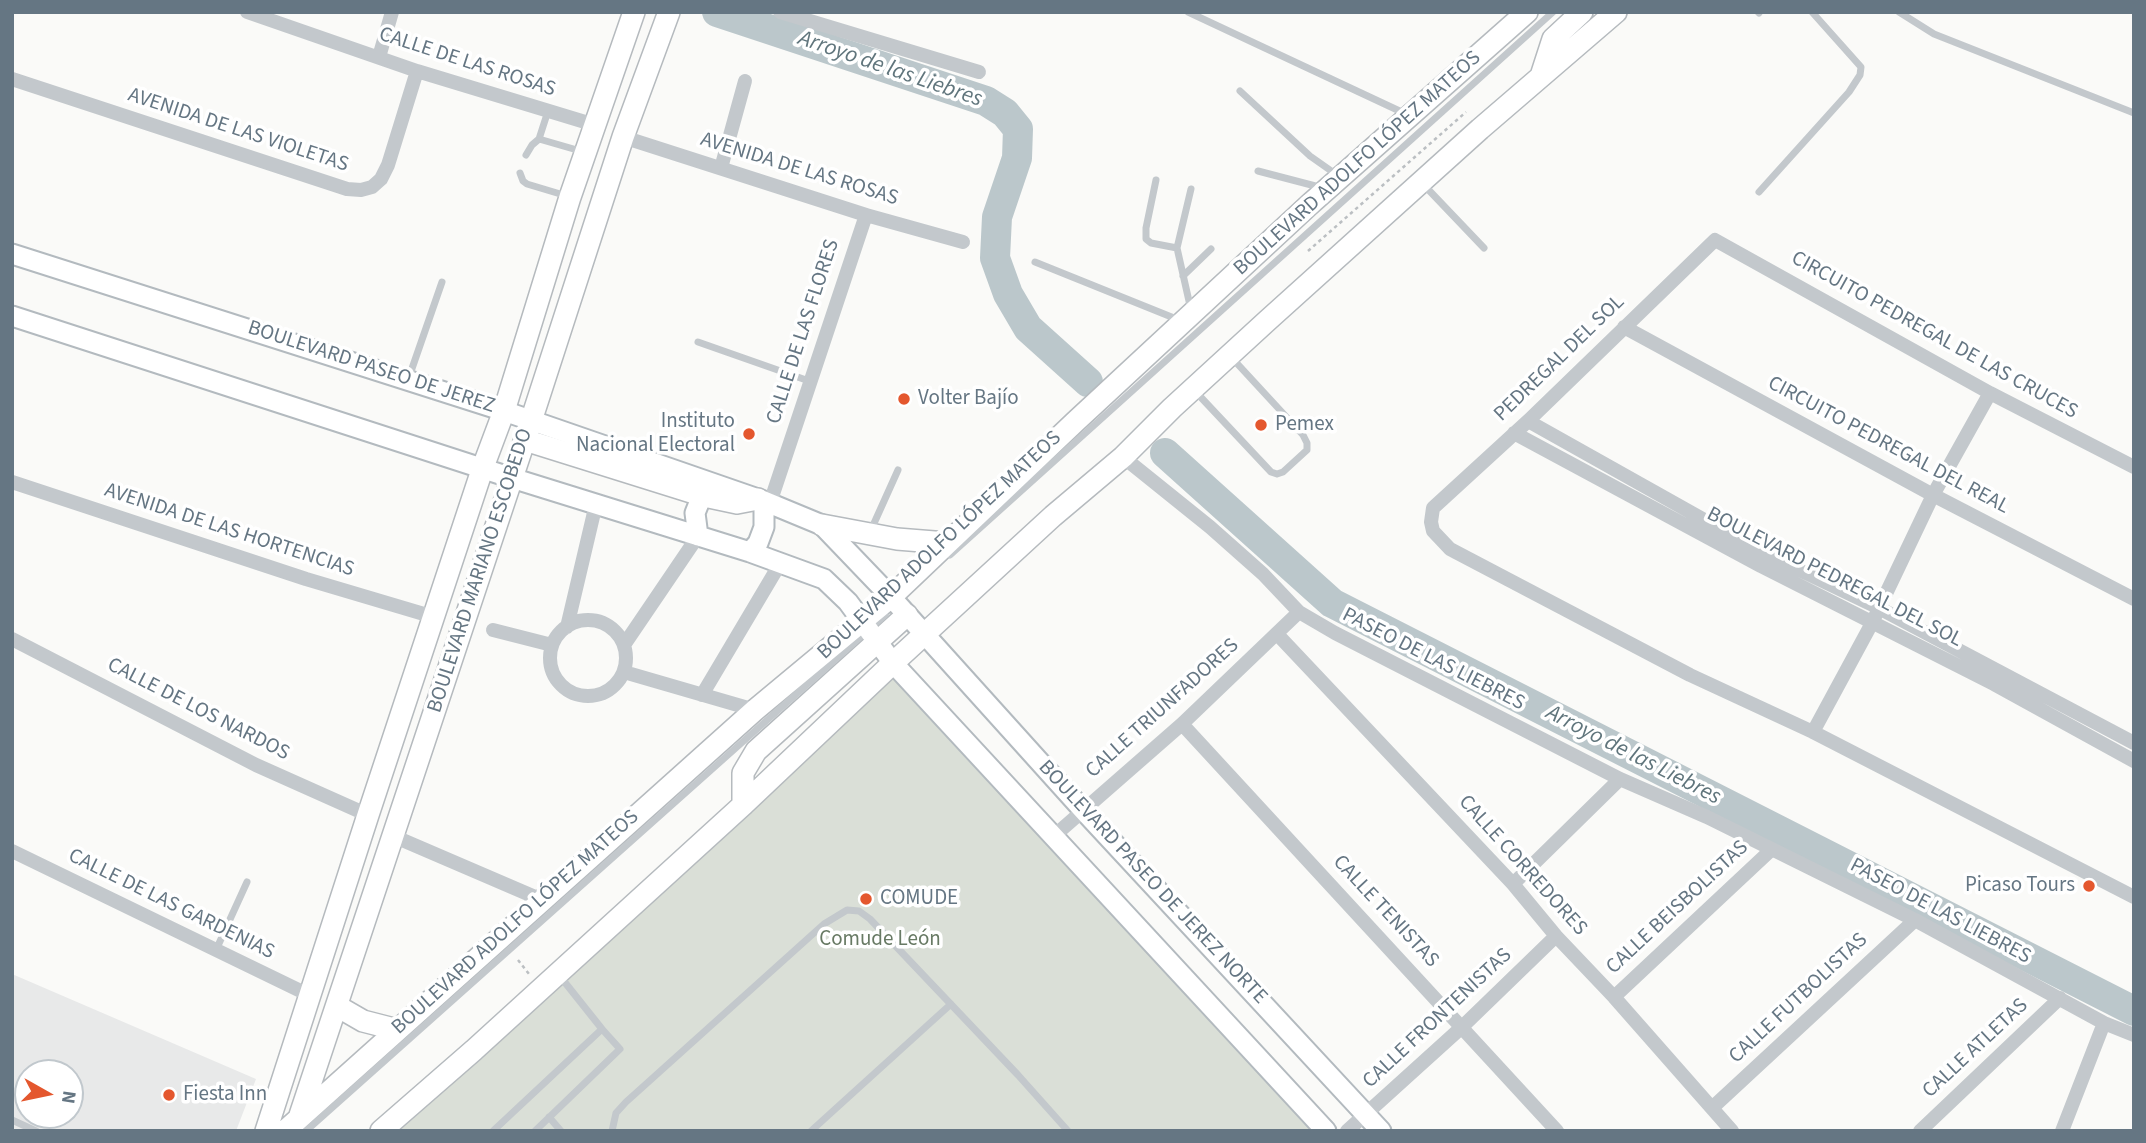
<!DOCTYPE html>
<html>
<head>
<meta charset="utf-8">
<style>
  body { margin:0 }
  #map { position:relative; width:2146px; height:1143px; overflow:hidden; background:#fafaf8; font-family:"Source Sans 3",sans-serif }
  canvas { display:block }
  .frame { position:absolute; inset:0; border:14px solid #657683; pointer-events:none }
  .north { position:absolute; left:14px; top:1059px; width:70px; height:70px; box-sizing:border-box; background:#fff; border:2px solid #c1c8cd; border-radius:50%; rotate:99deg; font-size:19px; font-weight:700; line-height:28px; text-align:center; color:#657683 }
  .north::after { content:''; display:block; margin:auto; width:24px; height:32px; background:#e4572e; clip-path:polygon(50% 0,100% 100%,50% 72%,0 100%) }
</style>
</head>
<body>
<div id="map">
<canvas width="2146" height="1143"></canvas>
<div class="frame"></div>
<div class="north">N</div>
</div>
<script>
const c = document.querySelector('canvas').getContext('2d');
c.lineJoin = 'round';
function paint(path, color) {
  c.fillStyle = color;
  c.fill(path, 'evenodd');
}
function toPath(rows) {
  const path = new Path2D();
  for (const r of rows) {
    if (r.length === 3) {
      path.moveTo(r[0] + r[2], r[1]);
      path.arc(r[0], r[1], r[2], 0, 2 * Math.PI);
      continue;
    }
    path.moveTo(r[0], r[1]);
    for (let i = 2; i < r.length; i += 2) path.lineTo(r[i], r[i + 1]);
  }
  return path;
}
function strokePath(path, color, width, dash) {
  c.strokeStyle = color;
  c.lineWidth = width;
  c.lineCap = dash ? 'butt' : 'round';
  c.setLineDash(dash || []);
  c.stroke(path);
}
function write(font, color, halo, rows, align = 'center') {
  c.font = font + ' "Source Sans 3",sans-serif';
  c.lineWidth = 7;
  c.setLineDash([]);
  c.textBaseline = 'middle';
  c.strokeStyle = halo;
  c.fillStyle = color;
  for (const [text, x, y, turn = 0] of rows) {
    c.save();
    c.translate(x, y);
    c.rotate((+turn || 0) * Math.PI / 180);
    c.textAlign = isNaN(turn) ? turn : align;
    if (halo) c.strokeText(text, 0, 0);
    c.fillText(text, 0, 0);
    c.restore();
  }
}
const built = toPath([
  [12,974,256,1079,236,1131,12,1131],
  [28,1073,70,1073,70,1115,28,1115]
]);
const green = toPath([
  [890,666,1314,1131,371,1131]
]);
const river = toPath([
  [717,12,986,101,1005,113,1018,129,1017,158,997,217,995,258,1008,294,1028,328,1088,382],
  [1165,453,1332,603,2134,1011]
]);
const path = toPath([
  [1308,251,1466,112],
  [518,960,529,974]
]);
const service = toPath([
  [1188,12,1406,114],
  [1758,12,1759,13],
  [1899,12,1934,34,2134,113],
  [1240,91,1310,156,1337,175],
  [539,139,548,111],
  [526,155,532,145,539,139,584,152],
  [1258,171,1323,188],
  [520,173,523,181,527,184,567,196],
  [1156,180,1146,228,1146,239,1151,243,1177,248],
  [1422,183,1484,248],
  [1191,189,1177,248,1191,310],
  [1759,192,1849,92,1860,75,1861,67,1812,12],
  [1035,262,1179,320],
  [1183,276,1211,249],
  [698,342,809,381],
  [408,380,442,282],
  [1194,390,1271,472,1277,474,1283,472,1307,450,1307,443,1303,435,1232,358],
  [871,530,898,470],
  [950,555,1553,12],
  [216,950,247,882],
  [559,975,602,1029],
  [549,1117,561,1131],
  [12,1120,36,1131],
  [306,1131,885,615],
  [493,1131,602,1029,620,1049,535,1131],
  [612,1131,616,1113,626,1102,824,924,847,910,859,911,870,919,1018,1075,1068,1131],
  [811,1131,951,1004]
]);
const minor = toPath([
  [247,12,417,71,595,125],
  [780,12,979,72],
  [379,57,392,12],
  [12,79,347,189,361,190,372,187,381,179,388,165,417,71],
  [623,137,866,215,963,242],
  [721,168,745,81],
  [1624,327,1933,495,2134,599],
  [1528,421,1758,550,1879,608,2134,743],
  [1514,433,1761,566,1994,684,2134,761],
  [1123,457,1210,527,1263,574,1299,612,1335,633,1620,779,1707,817,1915,920,2104,1023,2134,1035],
  [2134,467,1990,393,1715,240,1528,421,1433,508,1431,522,1433,531,1450,549,1690,675,1813,732,2134,897],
  [12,482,306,579,434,617],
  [770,503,866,215],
  [588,658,38],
  [567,627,596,504],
  [493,630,552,645],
  [1277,634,1513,884,1556,936,1614,997,1732,1131],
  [12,639,256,765,368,815],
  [624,645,698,536],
  [624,672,755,710],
  [702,695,781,562],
  [1182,724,1557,1131],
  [1813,732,1872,623,1933,495,1990,393],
  [393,836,542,900],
  [1054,836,1182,724,1299,612],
  [12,851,311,996],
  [1513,884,1620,779],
  [1614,997,1771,850],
  [1712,1108,1915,920],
  [1347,1131,1462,1027,1556,936],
  [1920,1131,2060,998],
  [2062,1131,2104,1023]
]);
const secondary = toPath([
  [12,254,504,411,764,501,822,525,891,597,1083,810,1381,1131],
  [12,316,512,478,750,552,824,579,848,602,893,663,1326,1131],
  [698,536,695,513,699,503,704,496],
  [750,552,758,543,764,527,764,501]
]);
const primary = toPath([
  [1541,76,1553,39,1582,12],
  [525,440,704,496,737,503,758,499],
  [822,525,897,539,947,543],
  [743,805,743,773,756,751,907,615],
  [337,1006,363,1021,398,1030],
  [300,1115,531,421,623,137,669,12],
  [266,1131,368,815,483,467,504,411,570,197,634,12],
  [285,1131,755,710,891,597,1075,422,1309,205,1527,12],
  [381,1131,474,1050,743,805,893,663,1053,516,1123,457,1172,408,1268,320,1480,129,1616,12]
]);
const markers = [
  [904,399,7,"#e4572e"],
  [1261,425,7,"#e4572e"],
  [749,434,7,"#e4572e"],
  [2089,886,7,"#e4572e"],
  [866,899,7,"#e4572e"],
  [169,1095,7,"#e4572e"]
];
const streetNames = [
  ["CALLE DE LAS ROSAS",467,63,18],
  ["AVENIDA DE LAS VIOLETAS",238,131,18],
  ["BOULEVARD ADOLFO LÓPEZ MATEOS",1358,164,-42],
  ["AVENIDA DE LAS ROSAS",799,170,17],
  ["CALLE DE LAS FLORES",804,332,-72],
  ["CIRCUITO PEDREGAL DE LAS CRUCES",1934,336,29],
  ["PEDREGAL DEL SOL",1560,359,-44],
  ["BOULEVARD PASEO DE JEREZ",371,368,18],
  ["CIRCUITO PEDREGAL DEL REAL",1888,446,28],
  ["AVENIDA DE LAS HORTENCIAS",229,531,18],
  ["BOULEVARD ADOLFO LÓPEZ MATEOS",940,546,-43],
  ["BOULEVARD MARIANO ESCOBEDO",481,571,-72],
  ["BOULEVARD PEDREGAL DEL SOL",1834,578,27],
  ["PASEO DE LAS LIEBRES",1433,660,27],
  ["CALLE TRIUNFADORES",1163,709,-42],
  ["CALLE DE LOS NARDOS",198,710,27],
  ["CALLE CORREDORES",1522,866,48],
  ["BOULEVARD PASEO DE JEREZ NORTE",1152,883,47],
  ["CALLE DE LAS GARDENIAS",171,905,26],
  ["CALLE BEISBOLISTAS",1678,908,-43],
  ["CALLE TENISTAS",1385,912,47],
  ["PASEO DE LAS LIEBRES",1940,912,28],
  ["BOULEVARD ADOLFO LÓPEZ MATEOS",516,923,-42],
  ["CALLE FUTBOLISTAS",1799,999,-43],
  ["CALLE FRONTENISTAS",1438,1019,-43],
  ["CALLE ATLETAS",1976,1049,-43]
];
const poiNames = [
  ["Volter Bajío",918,399],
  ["Instituto",735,422,"right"],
  ["Nacional Electoral",735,446,"right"],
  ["Pemex",1275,425],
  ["Picaso Tours",2075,886,"right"],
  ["COMUDE",880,899],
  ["Fiesta Inn",183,1095]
];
const parkNames = [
  ["Comude León",880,940]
];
const waterNames = [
  ["Arroyo de las Liebres",890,70,19],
  ["Arroyo de las Liebres",1633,756,27]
];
paint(built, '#e8e9e9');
paint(green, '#dadfd7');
strokePath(river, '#bbc7cb', 30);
strokePath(secondary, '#b3babf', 23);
strokePath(primary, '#b5babe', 24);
strokePath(path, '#bbbfc2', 2.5, [3.5, 3.5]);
strokePath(service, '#c3c8cc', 7);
strokePath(minor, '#c3c8cc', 14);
strokePath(secondary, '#fff', 19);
strokePath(primary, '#fff', 21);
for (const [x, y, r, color] of markers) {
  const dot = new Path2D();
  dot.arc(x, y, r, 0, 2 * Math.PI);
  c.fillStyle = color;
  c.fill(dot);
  strokePath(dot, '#fff', 2.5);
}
write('21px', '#657683', '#fff', streetNames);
write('21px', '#657683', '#fff', poiNames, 'left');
write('21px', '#687a64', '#fff', parkNames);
write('italic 23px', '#60757c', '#fff', waterNames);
</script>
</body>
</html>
